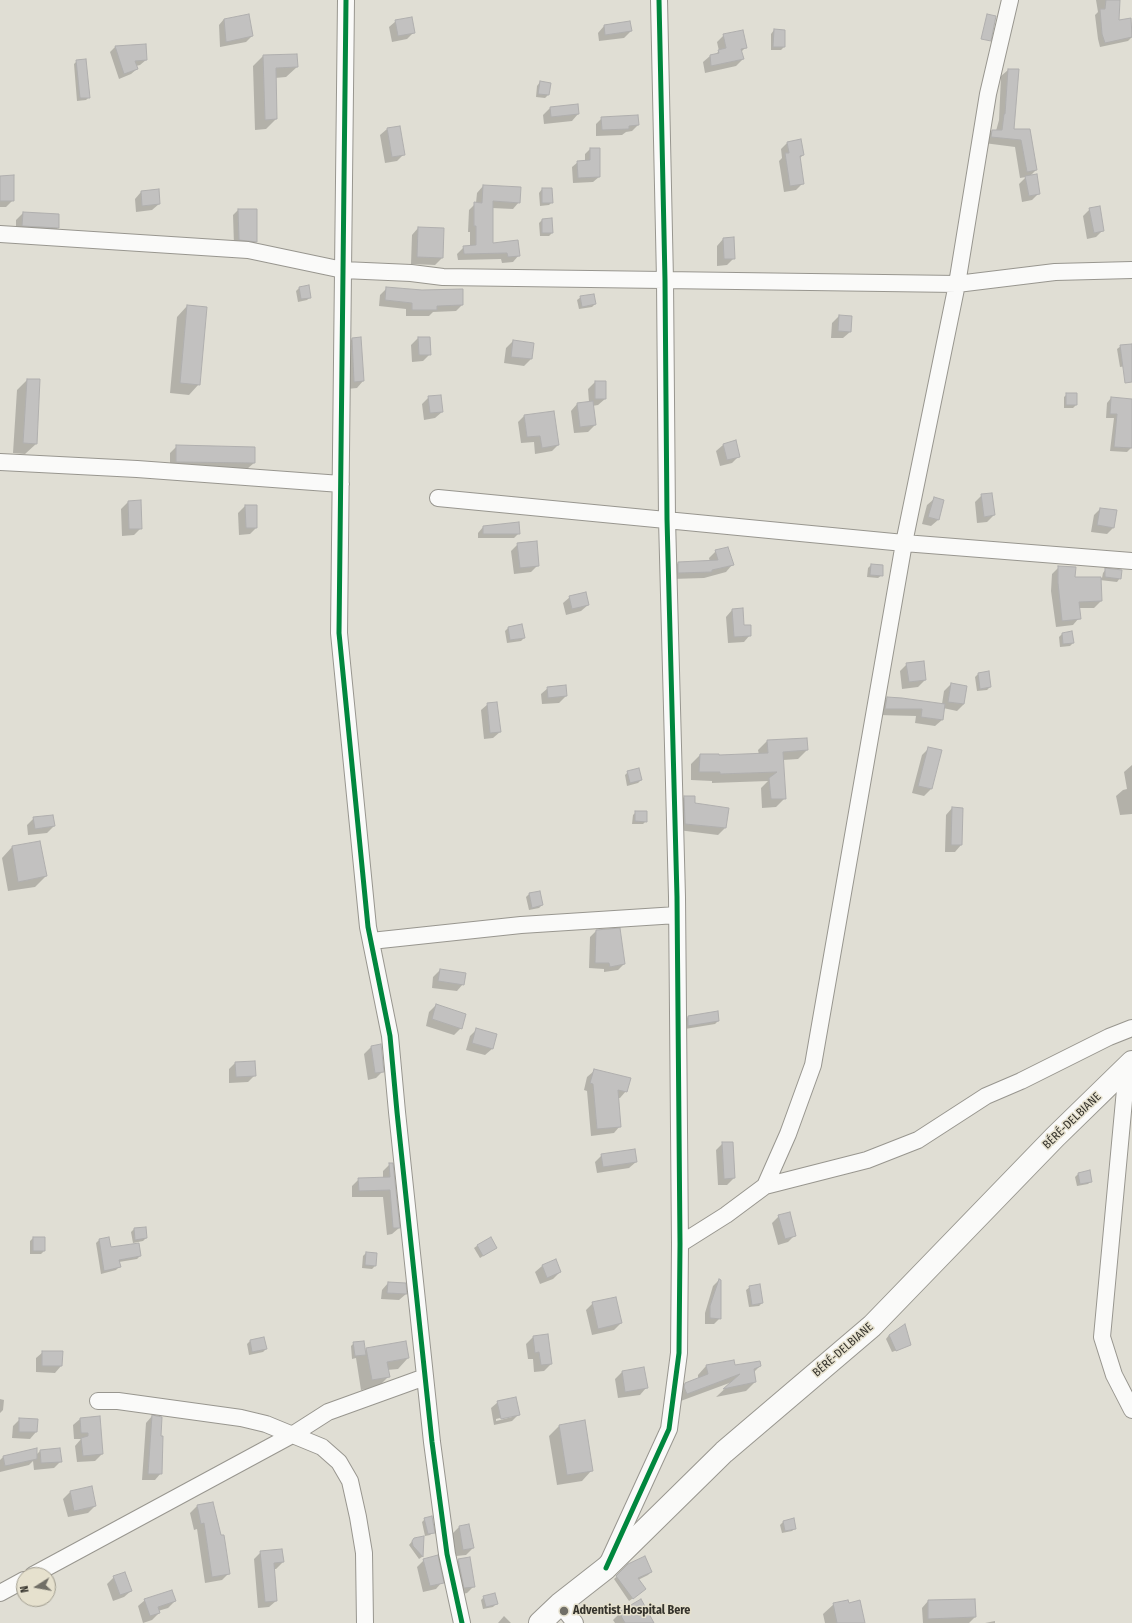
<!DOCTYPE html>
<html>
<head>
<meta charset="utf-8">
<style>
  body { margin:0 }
  #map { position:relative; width:1132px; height:1623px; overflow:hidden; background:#e0ded4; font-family:"Fira Sans Condensed",sans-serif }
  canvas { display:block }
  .north { position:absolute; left:16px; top:1567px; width:40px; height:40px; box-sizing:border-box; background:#e6e1ce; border:1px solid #9f9b8d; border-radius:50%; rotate:259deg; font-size:11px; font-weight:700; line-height:16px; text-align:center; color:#35332c }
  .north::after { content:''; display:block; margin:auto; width:14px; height:18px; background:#716f67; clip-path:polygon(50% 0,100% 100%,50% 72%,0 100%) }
</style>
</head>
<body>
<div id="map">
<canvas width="1132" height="1623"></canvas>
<div class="north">N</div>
</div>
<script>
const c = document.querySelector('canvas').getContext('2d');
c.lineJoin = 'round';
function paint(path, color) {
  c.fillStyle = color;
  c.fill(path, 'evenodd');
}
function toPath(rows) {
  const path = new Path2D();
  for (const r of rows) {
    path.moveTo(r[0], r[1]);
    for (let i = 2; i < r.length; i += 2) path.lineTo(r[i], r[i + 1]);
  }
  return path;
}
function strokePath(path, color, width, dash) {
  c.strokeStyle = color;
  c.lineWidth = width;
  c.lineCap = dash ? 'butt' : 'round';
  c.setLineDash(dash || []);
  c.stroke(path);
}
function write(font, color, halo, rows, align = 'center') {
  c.font = font + ' "Fira Sans Condensed",sans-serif';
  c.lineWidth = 3;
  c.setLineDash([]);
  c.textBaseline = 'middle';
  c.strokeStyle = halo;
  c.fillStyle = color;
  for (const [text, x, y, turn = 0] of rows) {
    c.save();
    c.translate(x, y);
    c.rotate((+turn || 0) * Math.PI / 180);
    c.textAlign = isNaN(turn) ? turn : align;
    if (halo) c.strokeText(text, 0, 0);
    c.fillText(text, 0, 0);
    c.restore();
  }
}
const shadow = toPath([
  [1096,0,1119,0,1118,21,1130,19,1132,37,1128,41,1100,47,1098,39,1095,15,1098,12],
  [224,19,252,36,246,42,220,47,219,25],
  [396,21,414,32,407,39,392,42,389,27],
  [604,26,631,31,624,38,599,41,598,33],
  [774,30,784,47,781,50,771,50,771,34],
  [724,35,746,47,741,52,743,59,736,66,705,73,703,62,710,56,715,55,719,51,717,42],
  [115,47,146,60,140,65,136,66,137,69,131,74,119,79,110,52],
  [263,56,297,67,286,77,275,78,276,119,266,129,255,130,253,66],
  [77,61,89,97,86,100,77,101,74,64],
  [1008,70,1013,131,1030,130,1036,170,1029,177,1039,193,1032,200,1022,202,1019,184,1026,177,1020,178,1015,147,984,143,985,138,992,131,996,131,999,120,1001,76],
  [540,82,548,95,545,98,536,97,537,86],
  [577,105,578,114,572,121,544,124,543,115,550,108],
  [602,118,638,125,632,131,626,132,622,135,596,136,596,124],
  [387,129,404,154,397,161,385,163,380,135],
  [787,143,803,155,800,158,803,183,796,190,784,192,779,161,782,158,781,149],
  [590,149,599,177,593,182,573,183,572,167,578,162,585,161,585,154],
  [0,177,13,200,6,207,0,207],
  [483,186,519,202,513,209,492,208,492,244,519,255,513,262,502,263,501,259,458,260,457,254,464,247,470,246,470,232,468,232,469,210,476,203,477,193],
  [542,189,552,202,549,205,540,206,539,193],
  [141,192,159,204,152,210,136,212,135,199],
  [1090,209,1103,230,1096,237,1087,239,1083,216],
  [238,210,256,242,251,247,234,245,233,215],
  [23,213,58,228,51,235,16,232,16,220],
  [542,220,552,233,549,236,540,236,539,223],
  [418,228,442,258,435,265,411,264,412,235],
  [723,239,734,258,727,265,717,266,717,246],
  [299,288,310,297,307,300,298,302,296,291],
  [387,288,462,305,456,311,433,312,429,316,406,316,406,309,379,306,380,295],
  [581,297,595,304,592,307,579,309,577,300],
  [187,306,199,384,189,395,170,393,177,317],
  [839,316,850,332,843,338,831,338,832,323],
  [418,338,430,354,423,361,412,362,411,345],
  [352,339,363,381,357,388,347,389,345,346],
  [513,341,531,359,524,366,504,363,506,348],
  [1132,345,1132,365,1120,367,1117,349,1121,346],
  [27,380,36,444,25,454,13,453,17,390],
  [595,382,605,399,598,405,592,406,595,425,588,432,574,433,571,411,577,404,589,402,588,389],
  [1067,394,1076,394,1076,405,1073,408,1064,408,1064,397],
  [429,397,442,412,435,418,424,420,422,404],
  [1111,398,1132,402,1131,448,1127,452,1110,451,1114,418,1106,418,1107,403],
  [524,416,558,445,552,451,535,454,534,442,521,443,518,422],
  [723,445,739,456,732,463,720,466,716,451],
  [177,446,254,463,247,469,170,468,170,453],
  [982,495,994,515,987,522,977,523,975,502],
  [934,499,938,520,931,526,922,524,927,505],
  [140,501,141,528,134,535,122,536,121,509,128,502],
  [245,506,256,528,250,534,239,535,238,513],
  [1100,509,1114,527,1107,534,1091,532,1094,515],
  [483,527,519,533,514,538,478,538,478,533],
  [518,544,538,565,531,572,514,574,511,551],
  [716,551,732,565,726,572,704,578,672,579,671,570,678,563,710,562,709,558],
  [871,565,882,575,878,578,867,577,868,568],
  [1059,567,1074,578,1102,578,1103,573,1106,569,1120,578,1117,582,1100,580,1101,601,1094,608,1078,608,1079,618,1073,625,1056,627,1051,591,1052,574],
  [570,597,588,605,581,611,566,615,563,603],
  [732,610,750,635,744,642,728,643,726,617],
  [508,628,524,638,521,641,507,643,505,631],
  [1062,634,1073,643,1070,646,1060,647,1059,637],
  [907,664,925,680,918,687,902,689,900,671],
  [978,674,990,687,987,690,977,691,975,677],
  [951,684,964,704,957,711,943,708,942,720,935,726,915,723,916,716,878,715,880,705,887,698,942,704,944,691],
  [548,688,566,696,559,703,542,704,541,694],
  [488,704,500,732,493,738,484,739,481,710],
  [767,741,807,750,798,759,783,760,785,798,776,807,762,808,761,788,768,781,712,783,712,781,691,780,691,764,700,755,718,755,718,756,759,755,758,750],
  [929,748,931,789,924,796,912,793,922,755],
  [1132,765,1132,814,1120,815,1116,796,1123,790,1127,789,1124,772],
  [628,772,641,780,638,783,627,786,625,775],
  [684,797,694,804,728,809,725,828,718,835,678,830,677,803],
  [952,808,961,845,955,852,945,852,946,815],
  [636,812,646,821,643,824,632,824,633,815],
  [34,818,54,826,47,833,28,835,27,825],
  [40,842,46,876,35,887,8,891,2,858,12,847],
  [529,894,542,905,539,908,529,910,526,897],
  [596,931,624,964,618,970,604,972,604,969,589,968,590,937],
  [440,970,463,984,457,991,432,988,433,977],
  [436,1005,461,1028,454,1035,426,1026,429,1012],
  [688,1017,718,1021,715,1024,685,1029,685,1020],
  [477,1029,492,1049,485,1055,466,1050,470,1036],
  [380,1046,383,1071,376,1078,368,1080,364,1054,371,1047],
  [235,1063,255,1075,248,1082,229,1083,229,1069],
  [594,1071,626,1091,620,1098,618,1098,620,1126,614,1133,591,1136,587,1091,584,1090,587,1077],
  [723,1143,734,1178,727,1185,718,1185,716,1150],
  [602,1155,636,1162,629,1168,597,1173,595,1162],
  [390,1164,399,1228,392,1234,387,1235,383,1197,352,1197,352,1186,359,1179,383,1179,383,1171],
  [1078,1174,1091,1181,1088,1184,1077,1186,1075,1177],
  [779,1216,795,1235,788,1242,778,1245,772,1223],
  [134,1229,146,1238,143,1241,133,1243,131,1232],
  [33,1238,44,1251,41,1254,30,1254,30,1241],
  [109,1239,110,1249,140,1256,137,1259,119,1262,120,1266,116,1270,101,1274,96,1243,99,1240],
  [478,1245,496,1248,480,1258,474,1248],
  [366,1253,375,1266,372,1269,362,1268,363,1256],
  [542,1266,560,1272,553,1279,540,1284,535,1272],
  [719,1280,720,1318,714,1324,705,1324,705,1313,713,1286],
  [388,1283,406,1294,399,1300,381,1299,382,1290],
  [750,1287,762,1303,759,1306,749,1307,746,1290],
  [593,1303,621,1323,614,1330,592,1335,586,1310],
  [889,1335,910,1345,892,1352,886,1339],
  [533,1337,551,1364,544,1371,534,1372,533,1359,528,1359,526,1344],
  [263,1338,266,1349,263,1352,249,1355,247,1344,250,1341],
  [354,1343,365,1351,367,1349,408,1358,398,1369,387,1370,389,1376,378,1387,361,1390,356,1358,352,1359,351,1346],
  [43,1352,62,1352,61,1366,55,1373,36,1372,36,1358],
  [706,1366,760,1366,754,1372,755,1382,746,1391,716,1397,732,1382,678,1402,676,1393,685,1384,698,1379,698,1375],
  [643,1369,646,1388,640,1395,618,1398,615,1379,622,1372],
  [0,1399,4,1400,3,1410,0,1413],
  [498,1402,519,1414,512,1421,494,1425,491,1408],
  [512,1415,512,1417,496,1421,496,1419],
  [152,1416,161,1473,155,1480,142,1480,146,1423],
  [99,1417,102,1454,95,1461,77,1462,75,1446,81,1439,74,1439,73,1425,80,1419],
  [20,1419,36,1432,30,1439,12,1438,13,1426],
  [559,1426,592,1470,582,1481,557,1485,549,1436],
  [36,1449,36,1455,40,1451,59,1449,61,1461,54,1468,34,1470,33,1461,29,1465,0,1472,0,1460,3,1457],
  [91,1487,95,1506,88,1513,68,1517,63,1499,70,1492],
  [197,1506,229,1573,222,1580,205,1583,197,1529,194,1530,190,1513],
  [425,1519,433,1532,430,1535,425,1536,422,1522],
  [783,1522,795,1528,792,1531,782,1533,780,1525],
  [469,1525,473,1548,466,1555,456,1556,452,1534,459,1527],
  [422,1538,422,1557,419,1559,409,1545,414,1539],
  [261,1552,283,1562,276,1569,273,1569,276,1601,269,1607,258,1608,254,1559],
  [424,1560,442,1582,436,1589,423,1592,417,1567],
  [458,1560,474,1586,467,1593,458,1595,452,1567],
  [629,1565,651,1572,648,1575,638,1580,642,1592,629,1601,614,1579],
  [114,1577,131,1591,124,1597,113,1601,107,1584],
  [484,1597,497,1603,493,1607,483,1609,481,1600],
  [145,1600,175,1601,168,1608,158,1611,159,1613,152,1620,143,1623,138,1606],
  [928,1601,975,1617,969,1623,923,1623,922,1608],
  [834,1604,864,1623,825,1623,823,1614],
  [620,1613,653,1623,615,1623,613,1620],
  [504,1616,511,1623,498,1623],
  [995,1621,995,1623,985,1623]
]);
const building = toPath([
  [1106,0,1120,0,1119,20,1131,18,1132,37,1105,43,1102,34,1100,9,1105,9,1106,0],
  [249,14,253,36,226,42,224,19,249,14],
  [987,14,996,16,991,41,981,39,987,14],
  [412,17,415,33,398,36,395,20,412,17],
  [630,21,632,31,605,35,604,25,630,21],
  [774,29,785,30,785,47,773,47,774,29],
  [743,30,747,48,741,49,744,59,711,66,710,55,719,53,718,50,726,48,723,34,743,30],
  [146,44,147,60,135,61,138,69,124,74,115,46,146,44],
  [297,54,298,67,276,68,277,119,265,120,263,55,297,54],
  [86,59,90,98,80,98,76,60,86,59],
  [1008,69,1019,69,1014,129,1030,129,1037,170,1027,172,1021,140,991,137,992,130,1002,130,1004,114,1005,114,1008,69],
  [540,81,551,83,549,95,538,94,540,81],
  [578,104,579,114,551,117,550,107,578,104],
  [638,115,639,125,629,126,629,129,602,130,601,117,638,115],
  [400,126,405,155,392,157,387,128,400,126],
  [801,139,804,155,800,156,804,184,790,186,785,153,789,153,787,142,801,139],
  [590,148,600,148,600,177,578,178,577,161,590,160,590,148],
  [1037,174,1040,194,1029,196,1025,176,1037,174],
  [14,175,14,201,0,201,0,176,14,175],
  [483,185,521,187,520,203,493,201,493,243,518,240,520,256,508,257,507,253,464,254,463,246,476,245,476,226,474,226,474,202,482,203,483,185],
  [542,188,552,188,553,203,542,203,542,188],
  [159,189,160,204,142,206,141,191,159,189],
  [1100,206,1104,231,1094,233,1089,208,1100,206],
  [238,209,257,209,257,242,239,240,238,209],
  [23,212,59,214,59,228,22,226,23,212],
  [552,218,553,233,542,233,542,219,552,218],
  [418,227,444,228,443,258,417,257,418,227],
  [734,237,735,259,724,259,723,238,734,237],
  [309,285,311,298,301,299,299,287,309,285],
  [386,287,422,290,463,289,463,305,437,306,437,310,412,310,412,303,385,300,386,287],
  [594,294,596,304,582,307,580,296,594,294],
  [187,305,207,307,200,385,180,383,187,305],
  [839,315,852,316,851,332,838,331,839,315],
  [361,337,364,381,354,382,352,338,361,337],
  [418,337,430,337,431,355,419,355,418,337],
  [513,340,534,343,532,359,511,357,513,340],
  [1132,344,1132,382,1125,383,1120,345,1132,344],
  [27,379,40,379,37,444,23,443,27,379],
  [595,381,606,381,606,399,595,399,595,381],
  [1066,393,1077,393,1077,405,1066,405,1066,393],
  [441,395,443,412,430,413,428,396,441,395],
  [1111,397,1132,399,1132,448,1114,447,1117,414,1110,414,1111,397],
  [593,401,596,425,580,427,577,403,593,401],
  [554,411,559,445,542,448,540,436,527,437,524,415,554,411],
  [736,440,740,457,727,460,723,444,736,440],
  [176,445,255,447,255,463,176,462,176,445],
  [992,493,995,515,984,517,981,494,992,493],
  [934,497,944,500,939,520,928,517,934,497],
  [141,500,142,529,129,529,128,501,141,500],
  [245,505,257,505,257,528,246,528,245,505],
  [1100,508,1117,510,1114,528,1097,525,1100,508],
  [519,522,520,534,483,534,483,526,519,522],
  [537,541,539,566,520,568,517,543,537,541],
  [728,547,734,565,712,570,712,572,678,573,678,562,718,560,715,550,728,547],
  [871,564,883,565,883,576,870,575,871,564],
  [1058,566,1076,567,1075,577,1101,577,1102,601,1079,602,1081,619,1062,621,1058,583,1058,566],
  [1105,568,1122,570,1121,579,1105,577,1105,568],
  [586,592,589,605,572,609,569,596,586,592],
  [743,608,744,625,751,625,751,636,734,637,732,609,743,608],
  [522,624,525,638,510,640,508,627,522,624],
  [1072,631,1074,643,1063,644,1062,633,1072,631],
  [924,661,926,680,909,682,906,663,924,661],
  [989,671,991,687,980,689,978,673,989,671],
  [951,683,967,686,964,704,948,702,951,683],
  [566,685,567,696,548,698,547,687,566,685],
  [887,697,902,698,945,704,943,720,921,717,922,709,885,709,887,697],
  [497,702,501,732,490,733,487,703,497,702],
  [807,738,808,750,783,752,786,799,771,799,769,778,777,772,720,774,720,772,699,772,700,754,719,754,719,755,768,753,767,740,807,738],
  [928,747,942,750,932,789,918,786,928,747],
  [639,768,642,780,630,783,627,771,639,768],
  [684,796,695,796,695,803,729,808,726,828,685,824,684,796],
  [952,807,963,808,962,845,951,845,952,807],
  [635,811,647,811,647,822,635,821,635,811],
  [53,815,55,826,35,829,33,817,53,815],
  [40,841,47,876,18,882,12,846,40,841],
  [540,891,543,905,532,908,529,893,540,891],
  [620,928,625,964,610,967,609,963,595,963,596,930,620,928],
  [440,969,466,973,464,985,438,981,440,969],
  [436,1004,466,1014,462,1029,432,1019,436,1004],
  [718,1011,719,1021,688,1026,688,1016,718,1011],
  [476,1028,497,1034,493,1049,472,1043,476,1028],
  [381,1044,384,1072,375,1073,371,1046,381,1044],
  [255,1061,256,1076,236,1077,235,1062,255,1061],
  [594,1069,631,1078,627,1092,618,1090,621,1127,597,1129,593,1084,590,1083,594,1069],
  [722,1142,733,1142,735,1178,724,1179,722,1142],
  [635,1149,637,1162,603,1167,601,1154,635,1149],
  [389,1163,393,1163,400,1228,393,1228,390,1190,359,1191,358,1178,390,1177,389,1163],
  [1090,1170,1092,1182,1080,1184,1078,1173,1090,1170],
  [790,1212,796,1236,785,1239,778,1215,790,1212],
  [146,1227,147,1238,135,1240,134,1228,146,1227],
  [33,1237,45,1237,45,1251,33,1251,33,1237],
  [109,1237,111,1247,139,1243,141,1256,119,1260,121,1267,104,1271,99,1239,109,1237],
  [491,1237,497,1248,483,1256,477,1245,491,1237],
  [366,1252,377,1253,376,1266,365,1265,366,1252],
  [556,1259,561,1272,547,1278,542,1265,556,1259],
  [719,1279,721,1280,721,1319,710,1318,710,1306,719,1279],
  [388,1282,406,1283,407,1294,387,1293,388,1282],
  [760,1284,763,1303,752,1305,749,1286,760,1284],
  [616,1297,622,1323,598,1329,592,1302,616,1297],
  [905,1324,911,1345,896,1351,889,1335,905,1324],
  [548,1334,552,1364,541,1365,539,1352,535,1353,533,1336,548,1334],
  [264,1337,267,1349,252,1352,250,1340,264,1337],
  [364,1341,366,1355,355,1356,353,1342,364,1341],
  [406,1341,409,1358,387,1362,390,1377,372,1380,366,1348,406,1341],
  [42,1351,63,1351,62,1366,42,1366,42,1351],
  [734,1360,735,1365,760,1361,761,1366,754,1369,756,1382,723,1389,740,1374,687,1394,684,1387,685,1383,708,1374,706,1365,734,1360],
  [644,1367,648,1388,625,1392,622,1371,644,1367],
  [516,1397,520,1415,501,1419,497,1401,516,1397],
  [152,1415,162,1417,161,1436,163,1436,162,1474,148,1474,152,1415],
  [100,1416,103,1454,83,1456,81,1438,88,1436,88,1433,81,1433,80,1418,100,1416],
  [19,1418,38,1419,37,1432,19,1432,19,1418],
  [585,1420,593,1471,567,1475,559,1425,585,1420],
  [37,1448,37,1459,5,1466,3,1456,37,1448],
  [60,1448,62,1462,41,1463,40,1450,60,1448],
  [92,1486,96,1506,74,1511,70,1491,92,1486],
  [213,1502,221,1535,224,1535,230,1574,212,1577,204,1523,201,1524,197,1505,213,1502],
  [432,1516,435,1533,428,1534,424,1518,432,1516],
  [794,1518,796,1529,785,1531,783,1521,794,1518],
  [469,1524,474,1548,463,1550,459,1526,469,1524],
  [424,1536,423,1557,413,1546,412,1541,414,1538,424,1536],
  [282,1549,284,1562,274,1563,277,1601,265,1602,260,1551,282,1549],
  [438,1555,444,1583,430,1586,423,1559,438,1555],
  [645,1556,652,1572,638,1578,646,1589,633,1599,616,1576,628,1564,645,1556],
  [470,1557,475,1587,464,1588,458,1559,470,1557],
  [125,1572,132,1591,120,1595,113,1576,125,1572],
  [172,1590,176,1601,158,1607,160,1613,150,1616,144,1599,172,1590],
  [495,1593,498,1604,486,1607,483,1596,495,1593],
  [641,1599,654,1623,625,1623,619,1612,641,1599],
  [975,1599,976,1617,928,1619,928,1600,975,1599],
  [848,1600,849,1603,860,1600,865,1623,837,1623,833,1603,848,1600]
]);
const street = toPath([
  [346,0,339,633,368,927,390,1036,397,1112,432,1442,447,1554,462,1623],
  [0,234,248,250,343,270,411,273,443,277,957,284,1055,272,1132,270],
  [0,462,137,469,341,484],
  [438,498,904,543,1132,561],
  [371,941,521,925,677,915],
  [1127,1068,1102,1337,1114,1375,1132,1410],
  [765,1186,867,1160,918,1140,986,1096,1021,1081,1109,1037,1132,1028],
  [680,1244,726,1215,765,1186,788,1134,813,1065,904,543,957,284,988,94,1010,0],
  [98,1401,118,1401,241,1418,266,1424,322,1447,339,1462,350,1481,358,1517,364,1553,365,1623],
  [609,1560,669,1429,679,1353,680,1244,677,897,667,519,665,280,659,0],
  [33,1575,292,1435,328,1412,425,1377],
  [0,1593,24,1580],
  [560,1604,575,1623]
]);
const secondary = toPath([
  [540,1623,560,1604,606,1568,724,1452,872,1326,1055,1137,1132,1062]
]);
const cycleway = toPath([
  [346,0,339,633,368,927,390,1036,397,1112,432,1442,447,1554,462,1623],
  [606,1568,669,1429,679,1353,680,1244,677,897,667,519,665,280,659,0]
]);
const markers = [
  [564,1611,5,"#716f67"]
];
const streetNames = [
  ["BÉRÉ-DELBIANE",1072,1121,-44],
  ["BÉRÉ-DELBIANE",843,1350,-41]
];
const poiNames = [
  ["Adventist Hospital Bere",573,1611]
];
paint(shadow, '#0003');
paint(building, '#c2c1c0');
strokePath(building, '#b0afae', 1);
strokePath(street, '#98968f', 18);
strokePath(secondary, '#98968f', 24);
strokePath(street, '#fafaf9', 16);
strokePath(secondary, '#fafaf9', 22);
strokePath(cycleway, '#00873e', 5);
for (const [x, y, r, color] of markers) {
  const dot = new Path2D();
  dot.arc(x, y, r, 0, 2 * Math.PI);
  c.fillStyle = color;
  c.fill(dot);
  strokePath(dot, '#e6e1ce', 1.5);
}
write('12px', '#35332c', '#e6e1ce', streetNames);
write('bold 12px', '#35332c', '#e6e1ce', poiNames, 'left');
</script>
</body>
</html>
